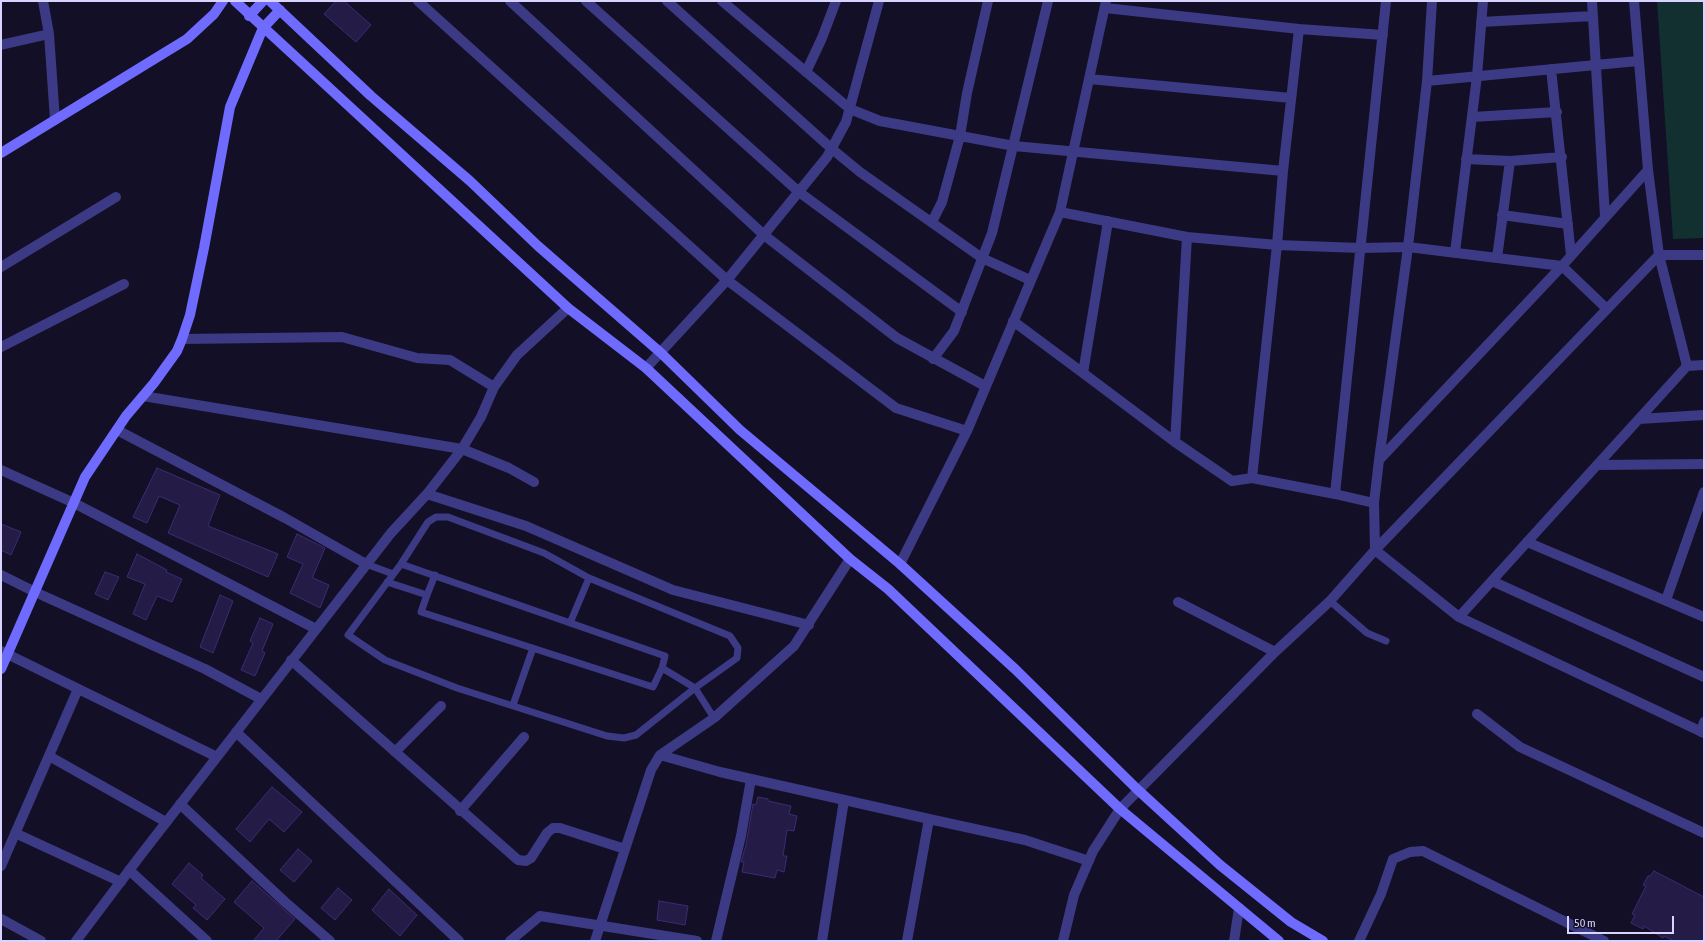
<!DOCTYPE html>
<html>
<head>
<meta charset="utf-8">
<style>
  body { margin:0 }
  #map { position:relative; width:1705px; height:942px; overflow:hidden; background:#130f26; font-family:"Asap Condensed",sans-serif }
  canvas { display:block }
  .frame { position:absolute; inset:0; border:2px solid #d9d4ff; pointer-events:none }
  .scale { position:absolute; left:1567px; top:916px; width:107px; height:18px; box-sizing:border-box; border:2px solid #d9d4ff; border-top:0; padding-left:5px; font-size:12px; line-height:14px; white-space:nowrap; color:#d9d4ff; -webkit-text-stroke:3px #130f26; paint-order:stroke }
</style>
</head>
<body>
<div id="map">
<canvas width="1705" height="942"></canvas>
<div class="frame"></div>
<div class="scale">50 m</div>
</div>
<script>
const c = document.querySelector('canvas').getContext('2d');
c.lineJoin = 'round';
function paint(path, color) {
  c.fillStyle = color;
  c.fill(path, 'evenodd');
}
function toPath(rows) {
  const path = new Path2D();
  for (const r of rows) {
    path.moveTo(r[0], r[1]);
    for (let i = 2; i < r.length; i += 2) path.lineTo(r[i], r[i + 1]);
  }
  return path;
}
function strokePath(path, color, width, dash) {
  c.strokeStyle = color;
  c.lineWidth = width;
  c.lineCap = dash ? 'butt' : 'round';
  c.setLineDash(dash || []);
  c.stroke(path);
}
const green = toPath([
  [1657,1,1704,1,1704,238,1673,239]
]);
const building = toPath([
  [336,1,344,1,371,25,356,42,324,14,336,1],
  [157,468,220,495,208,526,278,554,268,577,168,533,180,505,159,496,147,523,133,517,157,468],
  [1,524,21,532,11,555,1,550,1,524],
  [297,534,325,548,313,576,313,578,329,585,320,608,290,593,303,564,287,557,297,534],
  [137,554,167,570,166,572,182,579,172,602,157,596,146,620,133,614,145,584,127,577,137,554],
  [105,572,119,577,108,600,95,594,105,572],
  [220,595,233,601,213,653,200,647,220,595],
  [260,618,273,624,262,651,265,653,255,676,241,670,253,643,250,641,260,618],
  [272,787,302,812,284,832,269,819,250,842,236,829,272,787],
  [758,797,768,799,768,801,791,806,789,814,797,816,794,831,787,830,783,856,787,856,784,872,777,870,775,878,742,872,744,862,741,862,746,845,753,804,756,805,758,797],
  [298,849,312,861,294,882,280,870,298,849],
  [189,863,203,875,201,878,225,899,207,920,193,908,196,905,172,884,189,863],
  [1654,871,1704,897,1704,941,1674,941,1664,936,1663,938,1644,926,1643,929,1631,923,1635,915,1632,914,1646,886,1643,885,1648,876,1650,876,1654,871],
  [252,881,295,919,276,941,253,941,264,928,234,902,252,881],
  [338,888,352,900,335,920,321,908,338,888],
  [389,889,417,915,400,936,372,910,389,889],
  [659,901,688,906,685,925,657,920,659,901]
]);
const lane = toPath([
  [366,564,393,574],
  [401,564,665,656,662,668,695,688,737,658,738,648,730,636,589,578,544,553,448,517,436,517,428,522,401,564,348,635,385,660,457,688,607,736,624,738,636,735,695,688,714,718],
  [387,582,427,595,421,612,653,687,662,668],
  [427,595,435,575],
  [1330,601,1367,633,1386,641],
  [570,623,589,578],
  [513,705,533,648]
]);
const street = toPath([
  [418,1,727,280,896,408,967,431],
  [510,1,764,235,897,338,985,386],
  [586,1,799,192,962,312],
  [667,1,832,149,860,172,982,258,1030,280],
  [722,1,850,109,880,121,1014,146,1283,171],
  [1432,1,1427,81,1408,247,1379,460,1374,503,1375,550,1459,617,1704,733],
  [1592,1,1605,216],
  [1634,1,1648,170,1659,255,1687,366],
  [1105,8,1299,29],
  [1481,22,1593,16],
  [49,34,55,120],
  [1,45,49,34,43,1],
  [1551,69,1571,255],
  [806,72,822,38,836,1],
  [1089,79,1291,98],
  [1427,81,1638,61],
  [1472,117,1557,112],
  [1466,159,1510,161,1562,157],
  [1060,212,1106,1],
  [1502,215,1568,224],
  [1108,221,1083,373,1175,442],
  [932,222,942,202,960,136,967,93,988,1],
  [1455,252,1477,76,1483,1],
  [1497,258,1510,161],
  [1,267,116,197],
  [568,308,517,355,494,387,481,417,462,449,427,494,526,526,673,590,809,625],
  [1013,321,1083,373],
  [182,339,342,337,417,358,450,360,494,387],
  [1,347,124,284],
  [933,359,954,331,992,233,1048,1],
  [646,368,727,280,827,157,846,122,879,1],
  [143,396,462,449,509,468,534,482],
  [1639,419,1704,415],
  [117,430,285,518,366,564],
  [1379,460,1562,266,1648,170],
  [1597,465,1704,464],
  [1,470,74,503,316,629],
  [1252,478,1232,481,1175,442,1187,237,1277,245,1361,248,1408,247,1562,266,1607,309],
  [1335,494,1252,478,1277,245,1283,171,1299,29,1383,35],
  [1374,503,1335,494,1386,1],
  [1527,542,1704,617],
  [900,564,967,431,1060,212,1187,237],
  [1,575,35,592,205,669,261,699],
  [1492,581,1704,677],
  [1666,600,1704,492],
  [1178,602,1275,652],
  [1459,617,1687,366,1704,365],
  [1,651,217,757],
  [291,660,518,860,526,861,531,858,547,833,553,828,560,828,625,849],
  [1477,714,1520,747,1704,833],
  [236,732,459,941],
  [1701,732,1704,722],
  [395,752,441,706],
  [660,755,720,772,929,819,907,941],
  [49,756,166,822],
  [180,804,285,902,330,941],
  [460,811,524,737],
  [929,819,1025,840,1089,861],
  [15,833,121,882],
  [1,866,78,689],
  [129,870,207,941],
  [1,919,41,941],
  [76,941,140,856,391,533,427,494],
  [510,941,540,916,697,941],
  [595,941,651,770,660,755,714,718,794,646,850,559],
  [716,941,741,836,751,779],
  [822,941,844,800],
  [1063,941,1074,895,1093,851,1120,809,1275,652,1330,601,1375,550,1659,255,1704,255],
  [1234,941,1239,908],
  [1359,941,1381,894,1393,859,1410,852,1423,851,1604,941]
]);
const secondary = toPath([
  [235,1,568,308,646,368,850,559,888,589,1120,809,1279,941],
  [270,1,371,96,470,181,538,246,661,353,740,430,900,564,1015,669,1138,790,1220,865,1291,922,1323,941],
  [249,16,263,1],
  [1,153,187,39,214,14,223,1],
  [1,669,85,477,126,416,154,383,177,351,182,339,190,315,204,248,230,107,263,28,280,10]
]);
paint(green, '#12302f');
paint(building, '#241b47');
strokePath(building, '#3b2d73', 1);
strokePath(lane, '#3d3a85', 7);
strokePath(street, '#3d3a85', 10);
strokePath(secondary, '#6f6bff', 10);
</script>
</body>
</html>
